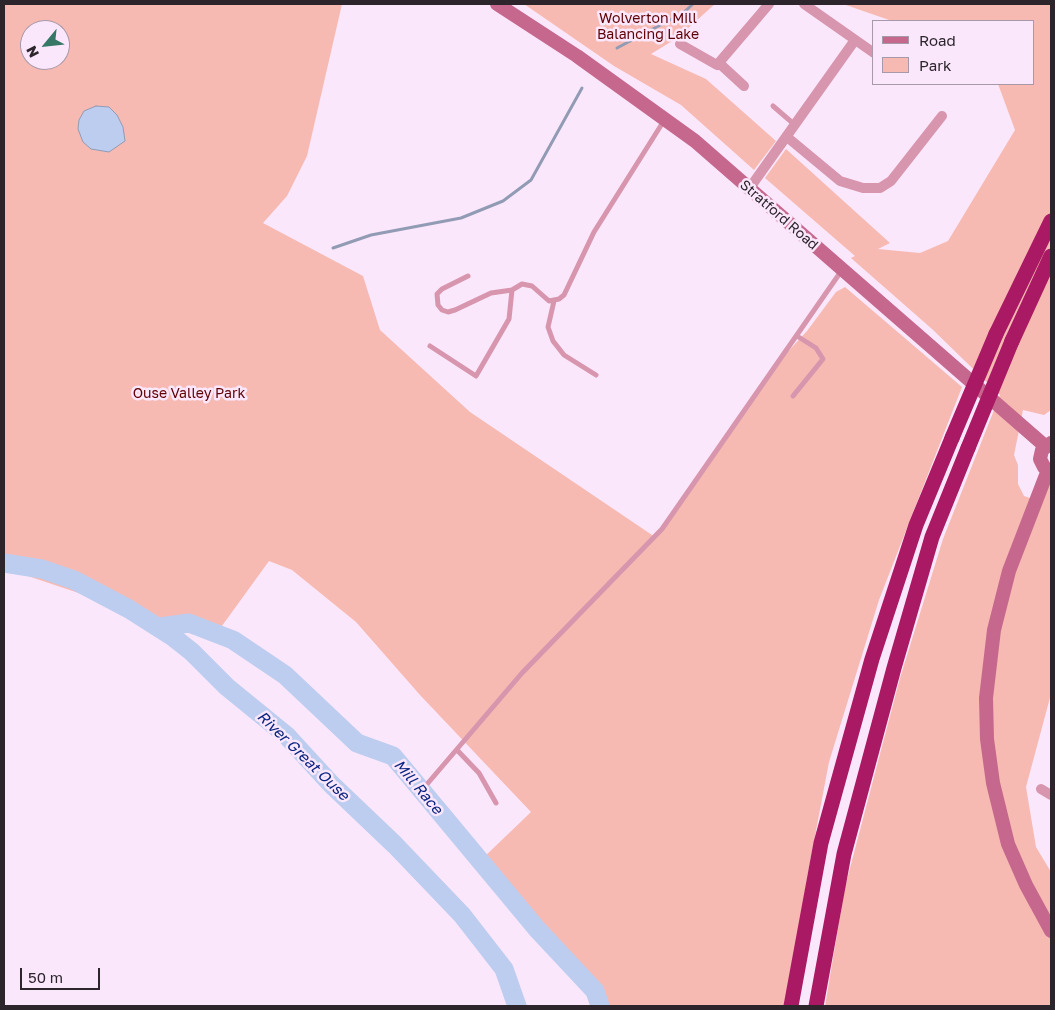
<!DOCTYPE html>
<html>
<head>
<meta charset="utf-8">
<style>
  body { margin:0 }
  #map { position:relative; width:1055px; height:1010px; overflow:hidden; background:#fbe7fb; font-family:"Golos Text",sans-serif }
  canvas { display:block }
  .frame { position:absolute; inset:0; border:5px solid #2c252c; pointer-events:none }
  .legend { position:absolute; left:872px; top:20px; width:162px; height:65px; box-sizing:border-box; background:#fbe7fb; border:1px solid #a899a8; margin:0; padding:6px 9px; list-style:none; font-size:15px; color:#2c252c }
  .legend li { display:flex; align-items:center; gap:10px; height:25px }
  .legend b { width:25px; border:1px solid #a899a8 }
  .north { position:absolute; left:20px; top:20px; width:50px; height:50px; box-sizing:border-box; background:#fbe7fb; border:1px solid #a899a8; border-radius:50%; rotate:242deg; font-size:14px; font-weight:700; line-height:20px; text-align:center; color:#2c252c }
  .north::after { content:''; display:block; margin:auto; width:18px; height:22px; background:#377765; clip-path:polygon(50% 0,100% 100%,50% 72%,0 100%) }
  .scale { position:absolute; left:20px; top:968px; width:80px; height:22px; box-sizing:border-box; border:2px solid #2c252c; border-top:0; padding-left:6px; font-size:15px; line-height:18px; white-space:nowrap; color:#2c252c; -webkit-text-stroke:4px #fbe7fb; paint-order:stroke }
</style>
</head>
<body>
<div id="map">
<canvas width="1055" height="1010"></canvas>
<div class="frame"></div>
<ul class="legend">
<li><b style="height:6px;background:#c6688d"></b>Road</li>
<li><b style="height:14px;background:#f6bab2"></b>Park</li>
</ul>
<div class="north">N</div>
<div class="scale">50 m</div>
</div>
<script>
const c = document.querySelector('canvas').getContext('2d');
c.lineJoin = 'round';
function paint(path, color) {
  c.fillStyle = color;
  c.fill(path, 'evenodd');
}
function toPath(rows) {
  const path = new Path2D();
  for (const r of rows) {
    path.moveTo(r[0], r[1]);
    for (let i = 2; i < r.length; i += 2) path.lineTo(r[i], r[i + 1]);
  }
  return path;
}
function strokePath(path, color, width, dash) {
  c.strokeStyle = color;
  c.lineWidth = width;
  c.lineCap = dash ? 'butt' : 'round';
  c.setLineDash(dash || []);
  c.stroke(path);
}
function write(font, color, halo, rows, align = 'center') {
  c.font = font + ' "Golos Text",sans-serif';
  c.lineWidth = 5;
  c.setLineDash([]);
  c.textBaseline = 'middle';
  c.strokeStyle = halo;
  c.fillStyle = color;
  for (const [text, x, y, turn = 0] of rows) {
    c.save();
    c.translate(x, y);
    c.rotate((+turn || 0) * Math.PI / 180);
    c.textAlign = isNaN(turn) ? turn : align;
    if (halo) c.strokeText(text, 0, 0);
    c.fillText(text, 0, 0);
    c.restore();
  }
}
const green = toPath([
  [4,4,342,4,307,156,287,196,263,223,363,276,380,330,470,412,655,537,782,358,807,331,836,292,845,287,962,387,879,600,829,762,807,878,786,1006,600,1006,595,991,537,929,481,860,531,812,420,695,356,622,292,570,269,561,211,641,186,629,4,568],
  [30,30,60,30,60,60,30,60],
  [524,4,715,4,677,38,651,54,706,79,776,141,754,170,681,105,614,66],
  [843,4,1051,4,1051,410,1044,415,1023,410,1014,455,1018,465,1018,484,1024,496,1036,500,1051,471,1051,694,1026,787,1036,847,1051,872,1051,1006,825,1006,845,887,900,678,943,539,1000,395,932,329,851,258,855,256,765,178,786,149,890,243,878,249,920,253,948,241,1015,130,998,84,1034,84,1034,21,892,21]
]);
const water = toPath([
  [96,106,109,107,117,115,123,127,125,141,109,152,91,149,83,142,78,129,79,120,84,111,96,106]
]);
const stream = toPath([
  [617,48,683,13,693,4],
  [333,248,371,235,461,218,503,201,531,180,582,88]
]);
const river = toPath([
  [4,563,42,569,74,580,129,609,173,637,192,652,227,687,286,735,331,784,395,845,462,915,504,969,517,1006],
  [160,627,189,623,233,640,285,675,357,743,393,756,537,929,595,991,600,1006]
]);
const lane = toPath([
  [773,106,795,125],
  [468,276,442,289,437,294,438,305,442,310,448,312,455,310,491,293,512,290],
  [554,301,548,327,553,341,564,355,596,375],
  [430,346,476,376,509,319,512,290,522,284,532,286,549,301,559,299,564,295,594,232,665,119],
  [793,396,823,359,816,348,797,336],
  [457,750,479,773,496,803],
  [428,783,522,673,662,529,842,270]
]);
const street = toPath([
  [804,4,874,53],
  [680,44,717,65,769,4],
  [719,63,744,86],
  [787,137,840,181,863,188,880,188,891,181,942,116],
  [749,189,855,40],
  [1041,789,1051,795]
]);
const secondary = toPath([
  [497,4,577,56,695,141,1045,446],
  [1051,443,1042,450,1040,459,1044,467,1051,471],
  [1048,470,1009,571,994,630,986,698,987,739,993,783,1008,844,1026,885,1051,931]
]);
const highway = toPath([
  [996,334,1051,221],
  [1012,341,1051,256],
  [791,1006,821,843,872,659,916,525,952,438],
  [816,1006,844,854,894,668,932,537,968,448]
]);
const highwayBridge = toPath([
  [952,438,996,334],
  [968,448,1012,341]
]);
const parkNames = [
  ["Wolverton Mill",648,19],
  ["Balancing Lake",648,35],
  ["Ouse Valley Park",189,394]
];
const streetNames = [
  ["Stratford Road",779,215,41]
];
const waterNames = [
  ["River Great Ouse",303,756,44],
  ["Mill Race",418,787,50]
];
paint(green, '#f6bab2');
paint(water, '#bdcdef');
strokePath(water, '#929bb4', 1);
strokePath(stream, '#929bb4', 3);
strokePath(river, '#bdcdef', 19);
strokePath(lane, '#d796ad', 5);
strokePath(street, '#d796ad', 10);
strokePath(secondary, '#c6688d', 14);
strokePath(highway, '#aa1963', 15);
strokePath(highwayBridge, '#aa1963', 15);
write('14px', '#5f0104', '#fbe7fb', parkNames);
write('14px', '#2c252c', '#fbe7fb', streetNames);
write('italic 15px', '#092580', '#fbe7fb', waterNames);
</script>
</body>
</html>
